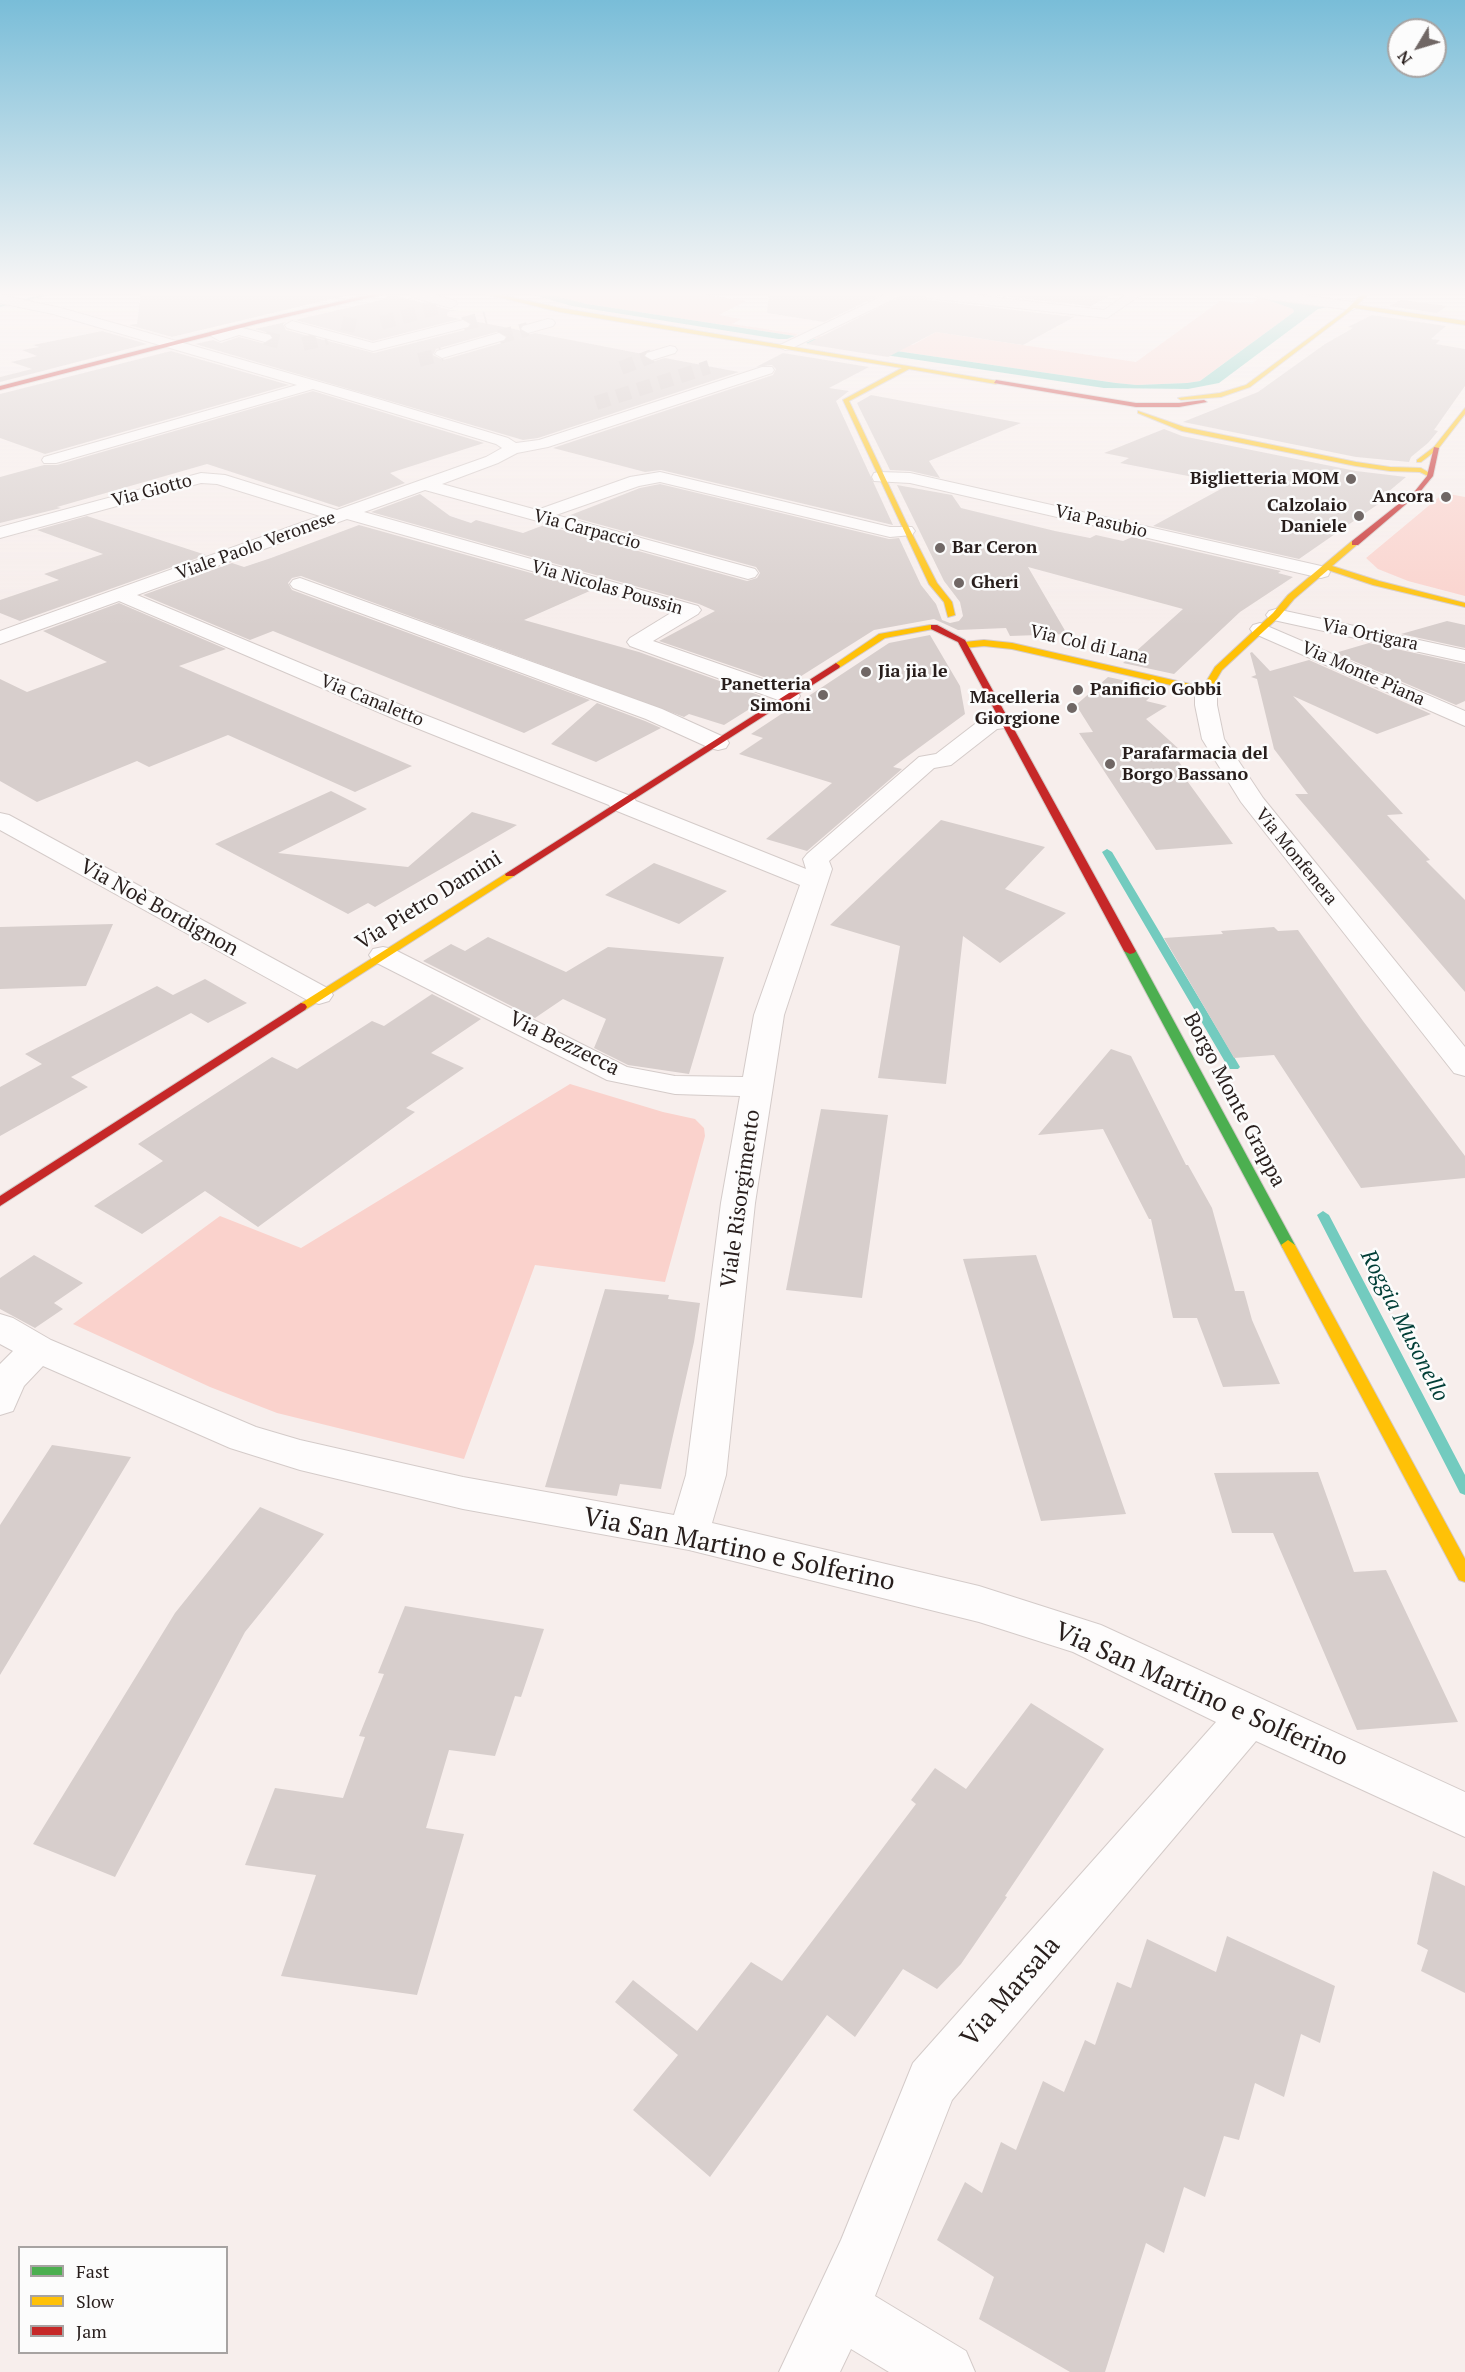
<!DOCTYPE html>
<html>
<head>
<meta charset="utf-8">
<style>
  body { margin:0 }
  #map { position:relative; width:1465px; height:2372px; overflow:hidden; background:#f7eeec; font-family:"PT Serif",serif }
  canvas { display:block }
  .legend { position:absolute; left:18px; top:2246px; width:210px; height:108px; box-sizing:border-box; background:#fcfcfc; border:2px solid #a7a3a2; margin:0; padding:8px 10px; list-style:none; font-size:18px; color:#281e1c }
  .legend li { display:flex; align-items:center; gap:12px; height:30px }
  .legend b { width:30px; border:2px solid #a7a3a2 }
  .north { position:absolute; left:1387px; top:18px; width:60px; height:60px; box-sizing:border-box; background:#fcfcfc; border:2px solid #a7a3a2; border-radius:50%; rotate:232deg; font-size:16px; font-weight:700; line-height:24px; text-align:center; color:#281e1c }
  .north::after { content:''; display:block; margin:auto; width:21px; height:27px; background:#706765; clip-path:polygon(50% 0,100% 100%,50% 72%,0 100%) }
</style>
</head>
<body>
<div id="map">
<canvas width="1465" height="2372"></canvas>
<ul class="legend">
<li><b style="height:8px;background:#4caf50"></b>Fast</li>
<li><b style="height:8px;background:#ffc107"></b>Slow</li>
<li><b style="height:8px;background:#c62828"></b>Jam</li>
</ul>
<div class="north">N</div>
</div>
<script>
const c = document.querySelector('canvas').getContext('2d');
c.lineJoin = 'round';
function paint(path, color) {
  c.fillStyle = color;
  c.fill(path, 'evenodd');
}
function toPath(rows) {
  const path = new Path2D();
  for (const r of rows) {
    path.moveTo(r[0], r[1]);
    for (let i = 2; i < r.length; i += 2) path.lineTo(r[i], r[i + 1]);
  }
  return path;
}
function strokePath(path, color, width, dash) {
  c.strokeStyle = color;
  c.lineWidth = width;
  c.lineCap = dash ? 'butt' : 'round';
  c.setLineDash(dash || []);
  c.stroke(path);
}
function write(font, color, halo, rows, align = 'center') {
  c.font = font + ' "PT Serif",serif';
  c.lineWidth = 5;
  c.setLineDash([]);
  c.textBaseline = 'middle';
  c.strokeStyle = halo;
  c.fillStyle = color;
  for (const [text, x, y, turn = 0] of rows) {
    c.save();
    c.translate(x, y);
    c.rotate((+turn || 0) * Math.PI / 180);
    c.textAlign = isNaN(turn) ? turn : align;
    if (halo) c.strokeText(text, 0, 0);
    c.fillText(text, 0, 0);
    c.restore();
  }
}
const green = toPath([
  [547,294,700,294,746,301,719,315,741,319,732,324,798,334,795,336,587,304],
  [1259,297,1293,309,1294,312,1200,381,1187,383,1137,385,1116,383,814,339,819,336,891,345,913,345,936,332,1136,362,1220,301,1252,304],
  [1444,493,1465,497,1465,596,1408,581,1378,569,1366,558],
  [570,1084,663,1112,695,1119,704,1128,705,1136,665,1282,535,1265,464,1459,277,1413,210,1387,73,1324,220,1216,301,1248]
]);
const water = toPath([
  [530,294,547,294,587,304,795,336,787,339,778,339,572,306],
  [1262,298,1328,307,1318,309,1219,383,1188,389,1104,388,806,343,814,339,1116,383,1137,385,1187,383,1200,381,1294,312,1293,309]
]);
const stream = toPath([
  [45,294,53,294,0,307,0,305,45,294],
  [1107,849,1112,852,1240,1067,1238,1069,1230,1069,1228,1067,1102,852,1107,849],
  [1323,1211,1329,1215,1465,1475,1465,1495,1460,1493,1458,1489,1317,1215,1323,1211]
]);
const building = toPath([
  [141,294,352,294,172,337,129,325,137,324],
  [389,294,450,310,458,310,448,312,447,316,460,319,373,341,295,320,386,299],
  [769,294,882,294,824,322,767,313],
  [906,294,920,294,928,300,1074,317,1023,345,936,332,888,357,806,344],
  [984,294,1113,294,1091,306],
  [1401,300,1447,306,1437,313,1389,306],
  [1372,315,1446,326,1431,339,1440,340,1436,344,1465,349,1465,386,1434,430,1438,431,1428,443,1411,457,1409,462,1356,457,1183,422,1258,392,1325,344,1353,328,1348,327],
  [468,320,519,330,527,335,535,333,643,354,644,358,651,362,665,358,739,372,538,438,523,440,195,344,213,340,221,343,239,337,266,344,274,339,272,334,255,329,286,322,283,324,286,330,374,353,469,329,472,323],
  [500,331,508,336,505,342,443,360,433,355,436,349],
  [102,331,147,344,0,382,0,377,32,369,11,362,37,356,22,350,39,347,33,345],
  [171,351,289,385,45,454,0,438,0,394],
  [783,353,869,367,829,388,849,391,836,401,893,525,661,470,645,472,553,448,773,375,776,369,772,365,756,367],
  [313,391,484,443,390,473,405,483,339,507,207,464,57,507,61,508,0,523,0,477,44,465,57,465],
  [871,395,1021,423,929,461,940,478,910,471,890,470,857,403],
  [1164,429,1182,436,1356,471,1406,477,1382,497,1387,498,1299,559,1153,526,1230,484,1120,463,1129,458,1104,453],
  [660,484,889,539,899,538,921,585,936,604,942,620,950,623,959,621,963,616,960,602,944,581,897,485,952,495,961,508,1055,531,1090,538,1096,535,1123,541,1132,537,1281,571,1278,573,1293,577,1240,612,1174,674,1123,663,1183,609,1028,567,1067,634,1010,636,1006,628,958,630,934,619,874,630,787,685,659,641,715,611,699,604,371,512,420,494,450,516,471,523,476,520,523,533,544,525,747,581,757,578,760,573,756,567,568,516,640,488],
  [87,516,206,555,20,621,0,613,0,600,59,580,44,574,103,554,37,530],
  [359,525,592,590,524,620,639,652,767,698,724,725,689,714,684,717,301,576,292,578,288,583,292,590,590,700,524,733,273,631,250,640,143,595,232,563,244,567,271,558],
  [119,603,226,649,179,666,412,766,355,792,228,735,149,767,137,761,37,802,0,781,0,679,27,692,107,662,43,631],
  [1447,621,1465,625,1465,648,1401,634],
  [930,635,960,686,965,714,893,767,902,769,807,851,766,839,832,783,739,754,763,738,751,734,889,643],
  [1369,643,1465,664,1465,701,1456,705,1335,653],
  [1252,652,1270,671,1309,660,1431,714,1377,734,1293,696,1403,814,1387,815,1430,860,1426,861,1465,900,1465,992,1295,794,1308,794,1274,749,1257,679,1251,677,1256,675,1250,653],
  [1108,677,1159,688,1146,701,1167,706,1146,719,1180,750,1171,751,1182,766,1177,767,1233,844,1156,850,1079,733,1093,732,1076,705],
  [597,703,645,721,661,728,596,762,551,744],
  [331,791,367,809,278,853,408,867,472,812,517,825,375,907,368,903,348,914,215,844],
  [941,820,1045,847,1005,889,1066,913,1000,963,963,936,946,1084,878,1078,900,946,830,925],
  [654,863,727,891,679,924,605,895],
  [113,924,86,986,0,989,0,927],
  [1274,927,1278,931,1298,930,1363,1021,1465,1156,1465,1178,1361,1188,1274,1055,1234,1058,1164,938,1223,934,1221,931],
  [488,937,566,972,608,947,724,957,689,1074,628,1065,594,1048,606,1019,563,999,535,1018,423,961,451,944,465,951],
  [205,979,247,1003,208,1023,191,1013,71,1077,88,1087,0,1136,0,1087,42,1064,25,1054,157,986,173,995],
  [432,994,481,1019,431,1053,464,1068,406,1108,415,1112,258,1227,205,1191,142,1234,94,1206,163,1161,138,1144,272,1057,297,1069,372,1021,384,1026],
  [1111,1049,1131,1056,1186,1165,1188,1165,1212,1208,1235,1291,1244,1291,1252,1320,1280,1384,1223,1387,1197,1318,1173,1318,1151,1219,1149,1219,1103,1129,1038,1135],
  [821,1109,888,1115,862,1298,786,1290],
  [34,1255,83,1283,54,1303,63,1309,35,1328,0,1309,0,1278],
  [1036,1255,1126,1514,1041,1521,963,1259],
  [605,1289,669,1295,668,1299,700,1303,694,1342,661,1489,620,1484,617,1496,545,1487],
  [52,1445,131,1457,0,1675,0,1525],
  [1318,1472,1354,1572,1386,1570,1458,1722,1357,1730,1273,1533,1232,1533,1214,1473],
  [260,1507,324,1534,245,1632,115,1877,33,1844,175,1613],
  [405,1606,544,1629,521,1697,515,1696,495,1756,449,1750,426,1828,464,1834,417,1995,281,1976,316,1875,245,1865,275,1788,343,1798,365,1737,359,1736,384,1674,378,1673],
  [1031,1703,1104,1749,1005,1896,1007,1897,961,1964,937,1989,903,1969,855,2037,827,2015,710,2177,633,2110,678,2055,615,2002,633,1980,697,2031,751,1962,782,1981,916,1804,911,1800,935,1768,966,1789],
  [1433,1871,1465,1886,1465,1993,1421,1971,1428,1950,1417,1944],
  [1227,1936,1335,1986,1320,2043,1301,2034,1284,2097,1255,2083,1239,2140,1224,2136,1205,2197,1184,2187,1164,2253,1146,2243,1105,2372,1070,2372,979,2319,994,2277,937,2240,965,2182,982,2193,1001,2142,1016,2150,1043,2081,1064,2092,1085,2040,1095,2045,1117,1982,1131,1988,1147,1939,1216,1972]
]);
const streetTunnel = toPath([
  [342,323,356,326],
  [381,323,444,306],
  [463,324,486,318],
  [499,337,528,329],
  [265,338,281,342],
  [303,344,327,338],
  [419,360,442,354],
  [621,368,652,356],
  [596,403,709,367]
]);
const street = toPath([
  [410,294,430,294,456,301,457,304,451,308,412,297,410,294],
  [887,294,904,294,790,349,785,350,778,346,887,294],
  [922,294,963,294,1104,310,1127,294,1142,294,1107,318,928,298,922,294],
  [1254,294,1291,294,1353,302,1359,306,1353,310,1260,298,1254,294],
  [0,295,61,308,358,393,508,438,516,443,539,440,762,367,772,367,774,370,772,373,548,447,517,453,498,463,442,484,537,510,630,477,660,472,890,527,912,527,915,531,912,535,890,537,660,482,639,486,556,515,755,569,758,573,755,577,748,579,425,490,364,512,698,606,701,610,698,614,653,641,797,691,800,696,797,701,789,703,781,701,630,646,627,642,630,638,674,611,347,519,137,595,420,713,633,797,636,801,806,869,803,859,807,854,919,757,936,754,984,717,1005,715,1013,717,1016,722,1013,727,997,729,951,765,934,768,829,861,832,869,784,1015,755,1203,726,1475,712,1523,979,1586,1101,1625,1465,1792,1465,1837,1256,1741,952,2100,875,2296,966,2351,975,2372,889,2372,851,2349,840,2372,779,2372,841,2240,913,2063,1216,1722,1073,1652,979,1622,689,1550,463,1509,300,1470,230,1448,43,1366,24,1386,13,1411,0,1415,0,1364,13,1351,0,1344,0,1314,13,1318,51,1340,256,1427,300,1440,463,1477,674,1515,686,1475,721,1203,740,1096,675,1094,607,1080,373,961,369,955,373,949,383,947,393,949,627,1067,675,1076,743,1077,754,1015,800,885,612,809,609,805,404,723,119,601,0,644,0,631,320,516,217,484,201,483,0,538,0,527,201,473,225,475,337,510,486,457,502,448,496,444,313,389,56,463,44,463,42,460,44,457,297,385,53,314,0,303,0,295],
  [548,319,553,320,555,323,553,326,528,333,521,329,523,326,548,319],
  [463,320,470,324,468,327,373,351,287,328,285,325,292,321,373,343,463,320],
  [239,327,270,335,272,338,265,342,239,335,220,341,211,336,213,333,239,327],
  [499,333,506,337,504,340,442,358,435,354,437,351,499,333],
  [670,346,675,347,677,350,675,353,652,360,645,356,647,353,670,346],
  [880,472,910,473,1321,566,1328,568,1330,572,1328,576,1321,578,910,483,874,481,872,477,874,473,880,472],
  [300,578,662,709,726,738,729,743,726,748,718,750,710,748,646,719,293,588,290,584,293,580,300,578],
  [1276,609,1465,650,1465,662,1269,619,1266,615,1269,611,1276,609],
  [1260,623,1465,711,1465,726,1253,633,1250,629,1253,625,1260,623],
  [1206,683,1214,685,1217,690,1217,705,1224,739,1263,798,1465,1047,1465,1076,1454,1073,1241,802,1202,739,1195,705,1195,690,1198,685,1206,683],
  [0,813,9,815,329,989,333,995,329,1001,319,1004,309,1001,0,830,0,813]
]);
const fast = toPath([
  [1130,948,1136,951,1295,1245,1293,1248,1283,1248,1281,1245,1124,951,1130,948]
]);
const slow = toPath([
  [486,294,496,294,560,308,998,381,996,384,909,369,849,401,906,522,937,583,952,602,955,615,948,617,944,602,929,584,843,400,902,368,560,312,486,294],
  [1362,294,1368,294,1357,305,1465,321,1465,325,1354,308,1250,387,1221,397,1181,400,1178,398,1220,393,1246,385,1344,312,1362,294],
  [1465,408,1465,414,1438,449,1421,462,1417,462,1417,460,1434,447,1465,408],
  [1138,411,1184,427,1356,462,1390,467,1421,468,1433,475,1430,477,1420,472,1390,471,1356,466,1182,431,1138,413,1138,411],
  [1352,541,1359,543,1332,566,1379,581,1465,603,1465,607,1373,585,1328,570,1294,599,1279,617,1222,670,1209,692,1206,693,1012,649,984,646,964,648,960,645,964,642,984,640,1012,643,1203,687,1215,667,1273,613,1288,595,1352,541],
  [930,625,933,625,933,629,885,638,839,668,832,666,879,634,930,625],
  [510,871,514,872,514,876,305,1010,297,1010,295,1007,510,871],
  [1288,1240,1295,1245,1465,1559,1465,1582,1459,1580,1281,1245,1288,1240]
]);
const jam = toPath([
  [373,294,384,294,256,324,0,390,0,386,253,321,373,294],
  [996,380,1136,403,1179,403,1204,400,1207,402,1179,407,1136,407,994,383,996,380],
  [1434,447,1439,448,1433,476,1419,493,1358,545,1352,545,1352,541,1415,491,1427,476,1434,447],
  [931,625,937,625,965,640,1136,951,1134,953,1130,954,1124,951,958,642,931,629,931,625],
  [836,663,840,666,839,668,514,876,506,876,505,874,836,663],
  [301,1003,305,1004,307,1007,305,1010,0,1206,0,1196,301,1003]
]);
const markers = [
  [1351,479,6,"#706765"],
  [1446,497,6,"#706765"],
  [1359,516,6,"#706765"],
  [940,548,6,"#706765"],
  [959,583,6,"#706765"],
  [866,672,6,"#706765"],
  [1078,690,6,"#706765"],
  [823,695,6,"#706765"],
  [1072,708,6,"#706765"],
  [1110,764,6,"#706765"]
];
const farPoinames = [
  ["Biglietteria MOM",1339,479],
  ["Ancora",1434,497],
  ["Calzolaio",1347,506],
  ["Daniele",1347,527],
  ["Bar Ceron",952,548,"left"],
  ["Gheri",971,583,"left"],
  ["Jia jia le",878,672,"left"],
  ["Panetteria",811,685],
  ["Simoni",811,706],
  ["Panificio Gobbi",1090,690,"left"],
  ["Macelleria",1060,698],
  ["Giorgione",1060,719],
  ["Parafarmacia del",1122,754,"left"],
  ["Borgo Bassano",1122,775,"left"]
];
const farStreetnames = [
  ["Via Giotto",152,491,-15],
  ["Via Pasubio",1101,522,13],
  ["Via Carpaccio",587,530,15],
  ["Viale Paolo Veronese",256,546,-20],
  ["Via Nicolas Poussin",607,588,16],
  ["Via Ortigara",1370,635,12],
  ["Via Col di Lana",1089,645,13],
  ["Via Monte Piana",1363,674,24],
  ["Via Canaletto",372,701,22],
  ["Via Monfenera",1296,857,51]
];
const streetNames = [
  ["Via Pietro Damini",429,901,-32],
  ["Via Noè Bordignon",159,908,29],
  ["Via Bezzecca",564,1044,26],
  ["Borgo Monte Grappa",1234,1100,62],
  ["Viale Risorgimento",741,1199,-82]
];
const waterNames = [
  ["Roggia Musonello",1404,1326,63]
];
const nearStreetnames = [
  ["Via San Martino e Solferino",739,1550,12],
  ["Via San Martino e Solferino",1201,1695,24],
  ["Via Marsala",1011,1992,-49]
];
paint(green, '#fad2cc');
paint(water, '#73cbbf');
paint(stream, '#73cbbf');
paint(building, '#d7cecc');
strokePath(streetTunnel, '#cec4c2', 14, [14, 8]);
strokePath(street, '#d4cbc9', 2);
strokePath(fast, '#d4cbc9', 2);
strokePath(slow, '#d4cbc9', 2);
strokePath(jam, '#d4cbc9', 2);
paint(street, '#fefcfc');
paint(fast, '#4caf50');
paint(slow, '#ffc107');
paint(jam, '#c62828');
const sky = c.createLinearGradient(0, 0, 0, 626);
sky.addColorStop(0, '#79bdd8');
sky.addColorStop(0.47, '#fbf7f6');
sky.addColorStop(1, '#fbf7f600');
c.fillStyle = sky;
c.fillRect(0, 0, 1465, 626);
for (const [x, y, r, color] of markers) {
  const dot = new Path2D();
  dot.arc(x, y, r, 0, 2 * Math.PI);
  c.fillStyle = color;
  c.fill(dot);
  strokePath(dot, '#fcfcfc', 2);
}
write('bold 18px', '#281e1c', '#fcfcfc', farPoinames, 'right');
write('18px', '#281e1c', '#fcfcfc', farStreetnames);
write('21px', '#281e1c', '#fcfcfc', streetNames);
write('italic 22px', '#013e37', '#fcfcfc', waterNames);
write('26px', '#281e1c', '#fcfcfc', nearStreetnames);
</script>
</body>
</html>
